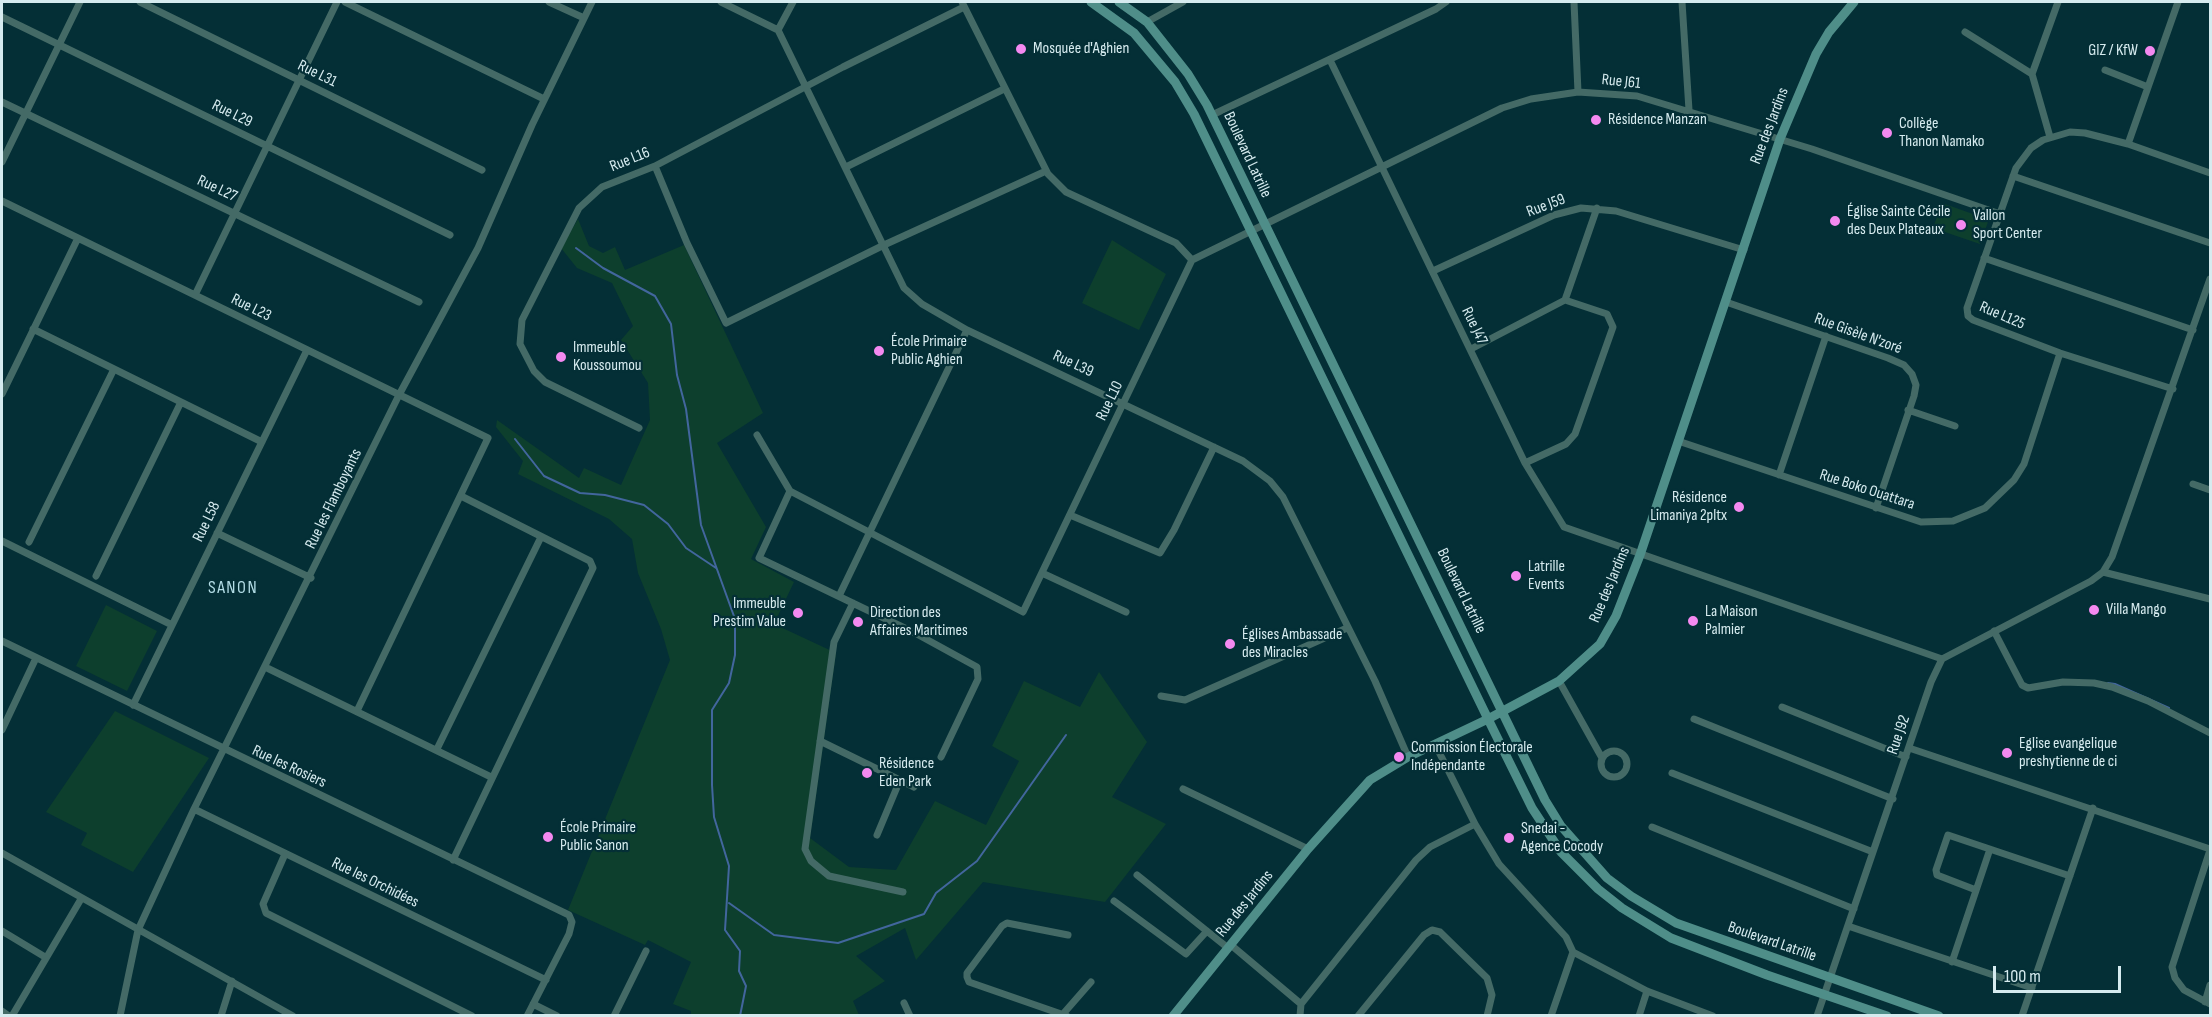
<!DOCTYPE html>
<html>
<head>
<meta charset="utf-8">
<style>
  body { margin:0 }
  #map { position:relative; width:2212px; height:1017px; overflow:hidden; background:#042f36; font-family:"Sofia Sans Condensed",sans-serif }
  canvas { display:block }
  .frame { position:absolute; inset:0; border:3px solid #d6ebef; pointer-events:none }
  .scale { position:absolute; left:1993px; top:966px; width:128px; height:27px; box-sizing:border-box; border:3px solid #d6ebef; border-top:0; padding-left:8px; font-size:18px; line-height:21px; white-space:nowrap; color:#d6ebef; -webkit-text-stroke:4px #042f36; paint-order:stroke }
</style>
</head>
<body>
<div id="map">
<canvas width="2212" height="1017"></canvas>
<div class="frame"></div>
<div class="scale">100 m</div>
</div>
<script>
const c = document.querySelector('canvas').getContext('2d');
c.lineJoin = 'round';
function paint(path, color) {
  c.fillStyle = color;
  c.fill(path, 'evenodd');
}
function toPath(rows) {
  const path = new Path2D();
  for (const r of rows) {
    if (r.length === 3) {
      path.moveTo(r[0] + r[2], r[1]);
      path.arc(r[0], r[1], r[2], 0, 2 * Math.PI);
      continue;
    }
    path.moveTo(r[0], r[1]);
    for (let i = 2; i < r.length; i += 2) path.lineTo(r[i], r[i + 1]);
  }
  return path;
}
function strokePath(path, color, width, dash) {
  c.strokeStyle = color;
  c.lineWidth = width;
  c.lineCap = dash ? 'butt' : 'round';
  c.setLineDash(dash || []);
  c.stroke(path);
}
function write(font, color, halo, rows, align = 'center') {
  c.font = font + ' "Sofia Sans Condensed",sans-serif';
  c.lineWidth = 4.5;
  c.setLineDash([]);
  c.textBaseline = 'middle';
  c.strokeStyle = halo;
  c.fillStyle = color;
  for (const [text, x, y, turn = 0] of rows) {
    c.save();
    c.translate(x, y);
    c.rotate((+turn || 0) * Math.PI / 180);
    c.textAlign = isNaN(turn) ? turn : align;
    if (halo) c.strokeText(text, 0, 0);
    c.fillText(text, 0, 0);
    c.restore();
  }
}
const green = toPath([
  [1942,203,1987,219,1988,222,1980,244,1933,228],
  [578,219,589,246,603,253,615,247,625,270,684,245,763,413,717,443,766,527,751,559,794,582,774,624,836,653,810,838,849,867,896,870,935,801,986,825,1019,761,992,746,1024,681,1080,707,1099,672,1147,742,1112,797,1166,824,1105,902,983,882,916,960,905,928,856,956,885,981,853,1001,859,1015,691,1015,691,1011,673,1004,691,962,648,940,645,945,568,910,670,660,661,629,638,573,632,539,609,519,518,474,523,461,496,427,497,420,579,478,584,468,621,485,650,420,648,383,621,340,633,326,612,283,577,268,561,248],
  [1112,240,1166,274,1139,330,1082,303],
  [106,605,157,631,127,691,76,666],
  [115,711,209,758,133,872,81,845,87,833,46,812]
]);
const stream = toPath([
  [576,248,603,268,655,296,671,324,677,375,686,409,701,525,735,619,735,655,729,683,712,710,712,785,714,817,729,866,725,930,740,951,739,971,746,986,740,1016],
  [515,439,544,476,580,493,605,495,644,505,668,524,686,548,716,568],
  [2108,683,2115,684,2169,708],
  [729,903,774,935,838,943,924,914,936,893,977,861,1066,735]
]);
const street = toPath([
  [140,2,482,170],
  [345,2,544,99],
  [549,2,584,18],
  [721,2,778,30,904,288,922,304,967,330,1243,461,1270,481,1283,497,1375,681,1408,757],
  [962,2,1048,174,1066,192,1176,243,1192,260],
  [1574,2,1578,92],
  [1682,2,1689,110],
  [2,17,450,235],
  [1147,22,1183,2],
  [778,30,793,2],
  [1965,32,2032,74],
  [1330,60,1525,463,1564,527,1942,659],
  [2105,70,2148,87],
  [2,102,419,302],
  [1212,115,1436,9,1446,2],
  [2050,137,2032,74,2058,2],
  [2128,144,2178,2],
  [2,162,80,2],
  [655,166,687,243,726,323,884,245,1046,171],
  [846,167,1004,89],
  [2013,176,2210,243],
  [2,201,488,438,357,711],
  [1984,258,2193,330],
  [1433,271,1554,215,1581,208,1616,211,1744,250],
  [195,295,337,2],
  [1726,302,1888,358,1904,365,1912,374,1916,385,1914,396,1876,508],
  [33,329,262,442],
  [1471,349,1565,300,1597,208],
  [2173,389,2060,353,1973,320,1968,316,1967,308,2016,168,2031,148,2043,140,2070,132,2085,133,2128,144,2210,173],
  [2,394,78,238],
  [1908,410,1955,426],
  [639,428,545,382,534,371,520,344,522,320,579,208,602,187,655,166,843,67,964,7],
  [757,435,790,491],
  [1678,441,1921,522,1953,521,1985,508,2014,480,2024,464,2060,353],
  [1525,463,1566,444,1575,434,1613,327,1607,314,1565,300],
  [1779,475,1826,336],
  [2193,484,2210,490],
  [790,491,1023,612,1192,260,1502,108,1531,99,1578,92,1637,96,1812,149,2000,214],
  [790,491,759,558,915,633,977,667,978,679,941,757],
  [1070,515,1160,553,1174,530,1214,447],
  [217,533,311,578],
  [2,541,172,625],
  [29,542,114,369],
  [2103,572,2210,599],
  [1042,573,1126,612],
  [96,576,181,402],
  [839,596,967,330],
  [853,603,834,642,805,849,811,861,829,876,903,892],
  [1994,631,2022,685,2028,688,2063,682,2094,683,2112,687,2148,701,2210,733],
  [2,641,569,915,572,922,569,934,527,1016],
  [265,667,491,777],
  [1559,681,1602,758],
  [1161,696,1185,700,1347,628],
  [133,705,307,350],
  [1782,707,1906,757],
  [1694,719,1893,799],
  [2,730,36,658],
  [820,741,914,787],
  [1435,744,1475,824,1499,864,1566,937,1573,952],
  [1909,748,2210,849],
  [437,749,541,537],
  [1614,764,13],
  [1672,773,1873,852],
  [1183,789,1308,849],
  [194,809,546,980],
  [1652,827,1854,909],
  [877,835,900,780],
  [2210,850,2172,967,2175,978,2184,990,2210,1004],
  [2,853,293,1016],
  [285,854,263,904,266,913,472,1016],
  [453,860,593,568,590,561,461,496],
  [1137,875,1228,948],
  [1976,890,1937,875,1936,870,1948,835,2070,876],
  [1114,901,1186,954,1207,931],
  [1848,926,2032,988],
  [2,931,45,957],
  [1231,945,1301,1004,1300,1016],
  [1573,952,1647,991,1713,1016],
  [1952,962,1990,849],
  [2205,1002,2210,985],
  [904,1003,910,1016],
  [533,1004,557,1016],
  [1301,1004,1416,860,1430,847,1475,824],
  [2,1011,9,1016],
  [1063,1014,1091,982],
  [12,1016,81,899],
  [120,1016,138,930,194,809,399,395,478,248,532,125,592,2],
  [221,1016,232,981],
  [614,1016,646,951],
  [1067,1016,969,982,967,977,967,973,1002,926,1007,923,1068,935],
  [1358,1016,1424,935,1432,930,1440,932,1487,978,1492,995,1487,1016],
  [1551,1016,1573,952],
  [1639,1016,1647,991],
  [1817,1016,1931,682,1942,659,2091,581,2103,572,2112,557,2210,279],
  [2022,1016,2093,808]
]);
const secondary = toPath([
  [1091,2,1134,33,1175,82,1194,114,1488,719,1532,808,1561,852,1598,889,1622,908,1671,938,1767,975,1887,1016],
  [1119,2,1147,22,1188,74,1207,105,1545,800,1561,826,1607,878,1631,896,1676,923,1939,1016],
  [1173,1016,1308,849,1370,780,1408,757,1488,719,1559,681,1600,644,1616,616,1640,555,1780,139,1816,54,1829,32,1854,2]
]);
const markers = [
  [1021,49,6,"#f489f0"],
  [2150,51,6,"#f489f0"],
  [1596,120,6,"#f489f0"],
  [1887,133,6,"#f489f0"],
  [1835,221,6,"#f489f0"],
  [1961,225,6,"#f489f0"],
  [879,351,6,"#f489f0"],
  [561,357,6,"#f489f0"],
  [1739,507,6,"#f489f0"],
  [1516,576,6,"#f489f0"],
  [2094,610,6,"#f489f0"],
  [798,613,6,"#f489f0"],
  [1693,621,6,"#f489f0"],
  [858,622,6,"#f489f0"],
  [1230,644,6,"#f489f0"],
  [2007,753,6,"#f489f0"],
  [1399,757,6,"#f489f0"],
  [867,773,6,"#f489f0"],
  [548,837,6,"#f489f0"],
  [1509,838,6,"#f489f0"]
];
const poiNames = [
  ["Mosquée d'Aghien",1033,49],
  ["GIZ / KfW",2138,51,"right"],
  ["Résidence Manzan",1608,120],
  ["Collège",1899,124],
  ["Thanon Namako",1899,142],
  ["Église Sainte Cécile",1847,212],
  ["des Deux Plateaux",1847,230],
  ["Vallon",1973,216],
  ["Sport Center",1973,234],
  ["École Primaire",891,342],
  ["Public Aghien",891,360],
  ["Immeuble",573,348],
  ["Koussoumou",573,366],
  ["Résidence",1727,498,"right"],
  ["Limaniya 2pltx",1727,516,"right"],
  ["Latrille",1528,567],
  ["Events",1528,585],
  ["Immeuble",786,604,"right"],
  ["Prestim Value",786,622,"right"],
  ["Villa Mango",2106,610],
  ["La Maison",1705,612],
  ["Palmier",1705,630],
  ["Direction des",870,613],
  ["Affaires Maritimes",870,631],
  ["Églises Ambassade",1242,635],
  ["des Miracles",1242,653],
  ["Eglise evangelique",2019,744],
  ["preshytienne de ci",2019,762],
  ["Commission Électorale",1411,748],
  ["Indépendante",1411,766],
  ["Résidence",879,764],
  ["Eden Park",879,782],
  ["École Primaire",560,828],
  ["Public Sanon",560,846],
  ["Snedai -",1521,829],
  ["Agence Cocody",1521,847]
];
const streetNames = [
  ["Rue L31",317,74,26],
  ["Rue J61",1621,82,6],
  ["Rue L29",232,114,26],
  ["Rue des Jardins",1770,126,-69],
  ["Boulevard Latrille",1247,155,65],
  ["Rue L16",630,160,-22],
  ["Rue L27",217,189,25],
  ["Rue J59",1546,206,-21],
  ["Rue L23",251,308,26],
  ["Rue L125",2002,316,23],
  ["Rue J47",1474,326,64],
  ["Rue Gisèle N'zoré",1858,334,20],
  ["Rue L39",1073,364,25],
  ["Rue L10",1110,401,-64],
  ["Rue Boko Ouattara",1867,490,18],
  ["Rue les Flamboyants",334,499,-64],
  ["Rue L58",207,522,-64],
  ["Rue des Jardins",1610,585,-67],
  ["Boulevard Latrille",1461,591,64],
  ["Rue J92",1899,735,-71],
  ["Rue les Rosiers",289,767,25],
  ["Rue les Orchidées",375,883,26],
  ["Rue des Jardins",1245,904,-51],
  ["Boulevard Latrille",1772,942,19]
];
const neighbourhoodNames = [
  ["SANON",233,588]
];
paint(green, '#0d3f2d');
strokePath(stream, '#42669d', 2);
strokePath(street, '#446a66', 7);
strokePath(secondary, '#4f8e89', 9);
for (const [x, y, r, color] of markers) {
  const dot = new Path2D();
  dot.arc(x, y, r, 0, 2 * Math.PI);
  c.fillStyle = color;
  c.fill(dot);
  strokePath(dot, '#042f36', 2);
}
write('16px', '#d6ebef', '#042f36', poiNames, 'left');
write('16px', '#d6ebef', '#042f36', streetNames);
c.letterSpacing = '1.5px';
write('18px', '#b3dde6', '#042f36', neighbourhoodNames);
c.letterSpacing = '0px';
</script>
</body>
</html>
